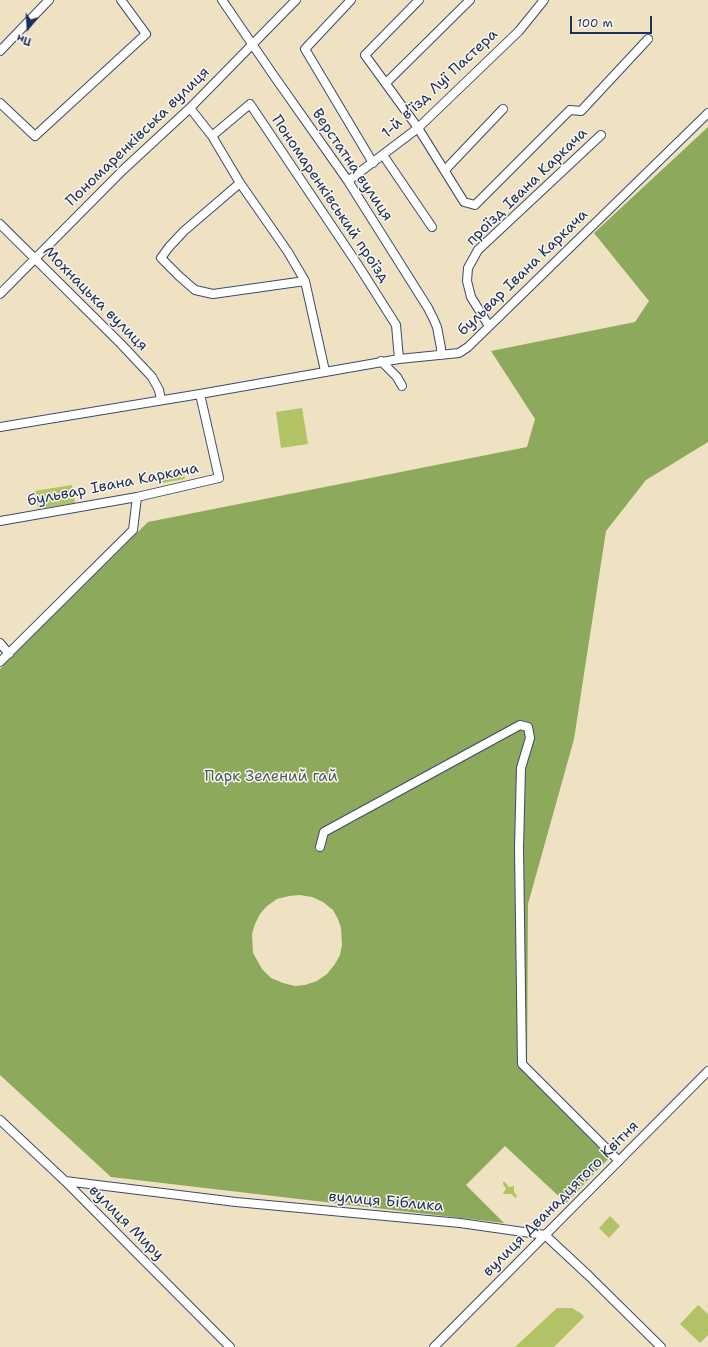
<!DOCTYPE html>
<html>
<head>
<meta charset="utf-8">
<style>
  body { margin:0 }
  #map { position:relative; width:708px; height:1347px; overflow:hidden; background:#efe2c2; font-family:"Shantell Sans",sans-serif }
  canvas { display:block }
  .north { position:absolute; left:8px; top:8px; width:40px; height:40px; -webkit-text-stroke:3px #fbf7ec; paint-order:stroke; rotate:198deg; font-size:11px; font-weight:700; line-height:16px; text-align:center; color:#1b2f5e }
  .north::after { content:''; display:block; margin:auto; width:14px; height:18px; background:#1b2f5e; clip-path:polygon(50% 0,100% 100%,50% 72%,0 100%) }
  .scale { position:absolute; left:570px; top:16px; width:82px; height:18px; box-sizing:border-box; border:2px solid #1b2f5e; border-top:0; padding-left:5px; font-size:12px; line-height:14px; white-space:nowrap; color:#1b2f5e; -webkit-text-stroke:3px #fbf7ec; paint-order:stroke }
</style>
</head>
<body>
<div id="map">
<canvas width="708" height="1347"></canvas>
<div class="north">Пн</div>
<div class="scale">100 m</div>
</div>
<script>
const c = document.querySelector('canvas').getContext('2d');
c.lineJoin = 'round';
function paint(path, color) {
  c.fillStyle = color;
  c.fill(path, 'evenodd');
}
function toPath(rows) {
  const path = new Path2D();
  for (const r of rows) {
    path.moveTo(r[0], r[1]);
    for (let i = 2; i < r.length; i += 2) path.lineTo(r[i], r[i + 1]);
  }
  return path;
}
function strokePath(path, color, width, dash) {
  c.strokeStyle = color;
  c.lineWidth = width;
  c.lineCap = dash ? 'butt' : 'round';
  c.setLineDash(dash || []);
  c.stroke(path);
}
function write(font, color, halo, rows, align = 'center') {
  c.font = font + ' "Shantell Sans",sans-serif';
  c.lineWidth = 3;
  c.setLineDash([]);
  c.textBaseline = 'middle';
  c.strokeStyle = halo;
  c.fillStyle = color;
  for (const [text, x, y, turn = 0] of rows) {
    c.save();
    c.translate(x, y);
    c.rotate((+turn || 0) * Math.PI / 180);
    c.textAlign = isNaN(turn) ? turn : align;
    if (halo) c.strokeText(text, 0, 0);
    c.fillText(text, 0, 0);
    c.restore();
  }
}
const green = toPath([
  [302,408,308,444,281,448,276,412],
  [183,468,185,479,162,483,161,472],
  [72,485,75,503,38,509,34,491],
  [503,1182,505,1182,509,1187,514,1186,514,1192,517,1196,516,1198,511,1194,504,1194,503,1193,506,1189,503,1184],
  [610,1216,620,1226,609,1238,599,1228],
  [698,1305,708,1314,708,1335,700,1343,680,1324],
  [557,1308,572,1308,582,1314,584,1317,554,1347,515,1347]
]);
const forest = toPath([
  [708,127,708,442,646,480,606,531,574,739,528,904,527,1075,609,1158,566,1203,505,1146,466,1185,504,1223,111,1177,0,1075,0,669,148,522,527,447,535,419,491,351,635,322,649,301,594,233],
  [300,895,312,897,323,902,333,910,338,919,341,928,342,945,340,955,335,964,327,974,317,981,305,985,295,986,283,983,271,978,262,969,253,953,252,934,255,924,260,914,267,906,277,899,289,896]
]);
const minor = toPath([
  [222,0,274,76,348,181,428,308,433,318,437,327,441,348,441,355],
  [351,0,305,49,373,163],
  [419,0,365,55,418,128,464,202,475,205,570,110,581,111,648,39],
  [0,51,49,0],
  [386,83,470,0],
  [0,103,35,136,146,34,121,0],
  [190,108,212,136,240,183,288,252,305,281,325,371],
  [212,136,250,104,358,265,396,325,399,359],
  [383,155,432,227],
  [445,170,503,109],
  [348,181,418,128,519,31,544,0],
  [240,183,184,231,169,247,161,258,179,276,195,290,213,294,305,281],
  [0,224,121,344,152,377,159,390,161,400],
  [0,294,123,170,190,108,296,0],
  [489,326,471,297,467,281,468,268,478,250,601,135],
  [381,361,397,377,402,386],
  [0,427,200,394,399,359,459,353,468,347,708,113],
  [0,521,137,497,219,478,200,394],
  [0,643,9,654],
  [0,662,133,530,137,497],
  [320,847,324,832,520,725,528,727,530,738,521,768,519,848,522,1064,619,1161],
  [0,1120,65,1181,230,1347],
  [65,1181,236,1202,460,1223,545,1235,589,1276,661,1347],
  [434,1347,708,1071]
]);
const streetNames = [
  ["1-й в’їзд Луї Пастера",440,84,-43],
  ["Пономаренківська вулиця",138,137,-44],
  ["Верстатна вулиця",352,165,56],
  ["проїзд Івана Каркача",527,187,-44],
  ["Пономаренківський проїзд",330,199,56],
  ["бульвар Івана Каркача",523,273,-44],
  ["Мохнацька вулиця",95,299,45],
  ["бульвар Івана Каркача",113,485,-11],
  ["вулиця Дванадцятого Квітня",561,1199,-45],
  ["вулиця Біблика",386,1202,5],
  ["вулиця Миру",126,1223,45]
];
const parkNames = [
  ["Парк Зелений гай",271,777]
];
paint(green, '#b2c366');
paint(forest, '#8da95b');
strokePath(minor, '#3b4a6d', 10);
strokePath(minor, '#fff', 8);
write('15px', '#1b2f5e', '#fbf7ec', streetNames);
write('15px', '#485b60', '#fbf7ec', parkNames);
</script>
</body>
</html>
